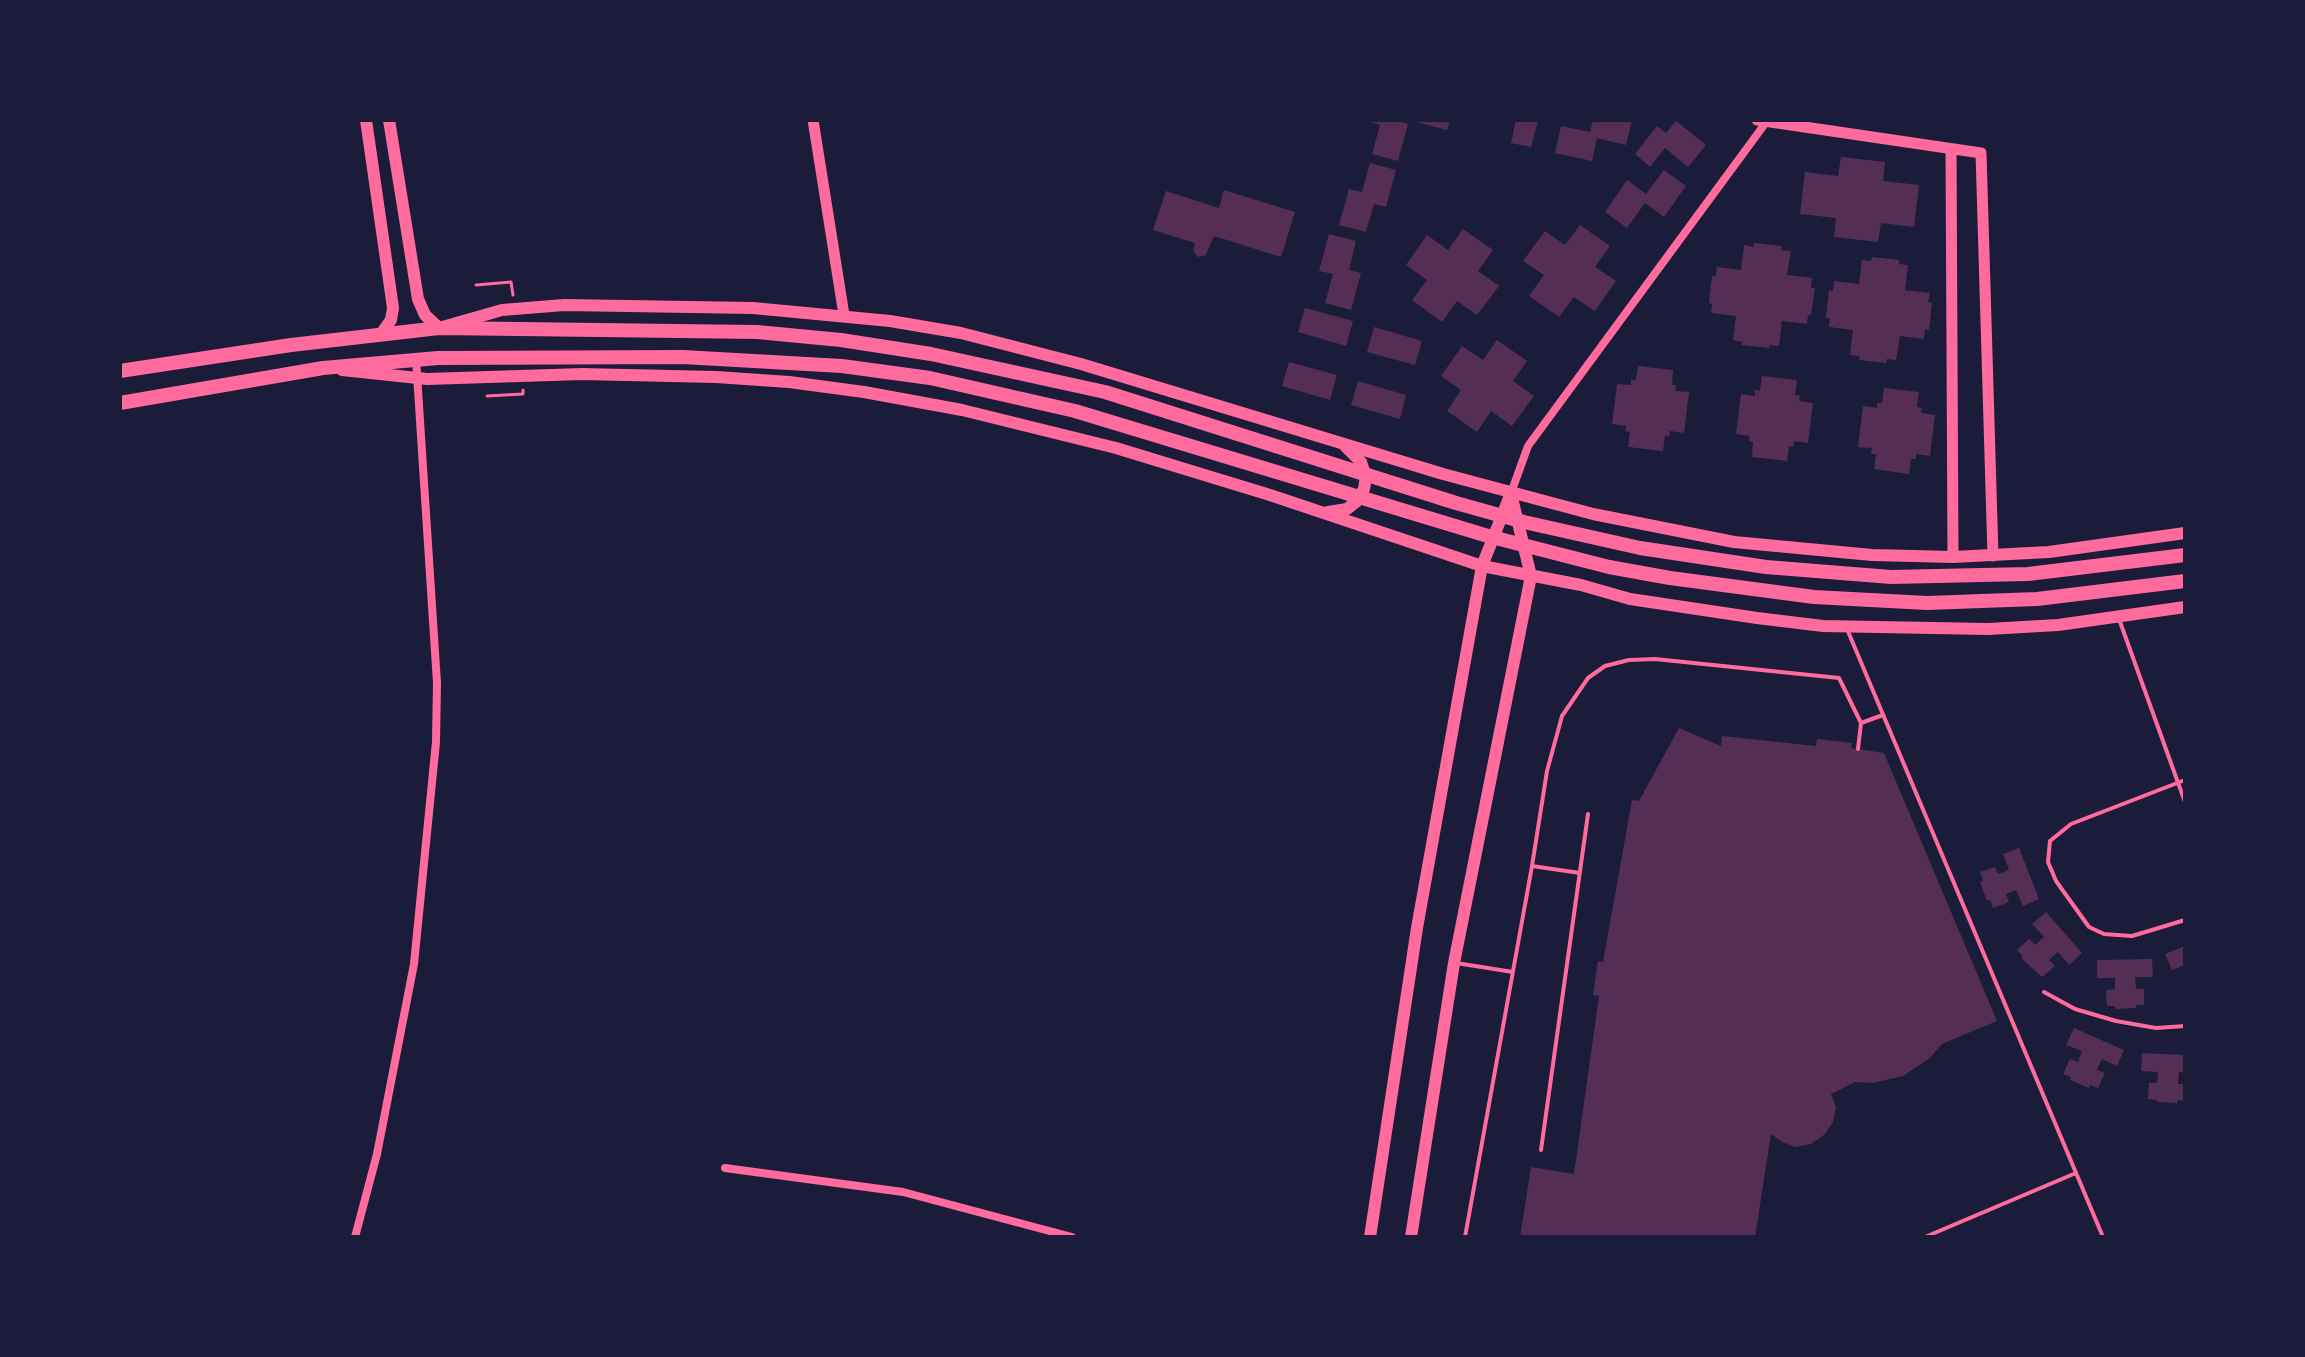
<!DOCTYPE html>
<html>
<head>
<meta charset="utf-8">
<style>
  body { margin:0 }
  #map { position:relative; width:2305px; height:1357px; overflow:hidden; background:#1b1b3a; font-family:"Source Sans 3",sans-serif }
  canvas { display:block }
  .frame { position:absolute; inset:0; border:122px solid #1b1b3a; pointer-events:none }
</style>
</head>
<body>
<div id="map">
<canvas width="2305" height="1357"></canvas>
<div class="frame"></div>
</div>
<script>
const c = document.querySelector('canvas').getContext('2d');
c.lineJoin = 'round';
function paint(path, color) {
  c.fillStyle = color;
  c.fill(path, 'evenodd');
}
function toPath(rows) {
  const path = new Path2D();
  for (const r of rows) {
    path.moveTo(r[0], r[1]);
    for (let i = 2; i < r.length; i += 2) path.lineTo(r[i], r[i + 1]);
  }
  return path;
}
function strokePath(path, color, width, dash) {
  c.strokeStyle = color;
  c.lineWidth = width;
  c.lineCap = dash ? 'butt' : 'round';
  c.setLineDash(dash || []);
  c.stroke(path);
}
const building = toPath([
  [1364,120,1396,120,1408,124,1398,161,1372,154,1380,125],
  [1409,120,1450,120,1447,130],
  [1516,120,1538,121,1531,147,1511,143],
  [1593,120,1632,120,1626,145,1597,138,1592,161,1555,153,1561,126,1590,132],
  [1676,121,1706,145,1688,167,1665,148,1650,167,1635,154,1657,126,1666,133],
  [1841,157,1885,162,1883,181,1919,185,1914,227,1881,223,1878,242,1834,237,1836,218,1800,214,1805,172,1838,176],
  [1370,163,1396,170,1386,207,1374,204,1366,232,1339,225,1349,189,1362,192],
  [1664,170,1686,186,1664,217,1645,203,1627,228,1605,212,1627,180,1646,194],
  [1224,190,1295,212,1281,257,1214,236,1206,255,1198,257,1193,251,1195,243,1153,230,1166,191,1219,208],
  [1580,225,1610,246,1595,267,1616,281,1595,311,1574,297,1559,317,1529,296,1544,275,1523,261,1545,231,1565,245],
  [1463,229,1493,250,1478,271,1499,286,1477,315,1457,301,1442,322,1412,300,1427,280,1406,265,1427,235,1448,250],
  [1329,234,1356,241,1349,270,1361,273,1351,310,1325,303,1333,274,1319,271],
  [1754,243,1781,246,1781,250,1791,251,1787,275,1812,278,1811,288,1815,288,1811,315,1808,315,1807,324,1782,321,1779,346,1769,345,1769,348,1742,345,1742,342,1733,340,1736,316,1711,313,1712,304,1709,303,1712,276,1716,276,1717,267,1741,270,1744,245,1754,247],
  [1872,257,1899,260,1899,264,1908,265,1905,290,1930,293,1928,302,1932,303,1929,330,1925,329,1924,339,1900,336,1896,360,1887,359,1886,363,1859,360,1860,356,1850,355,1853,330,1829,327,1830,318,1826,318,1829,290,1833,291,1834,281,1859,284,1862,260,1871,261],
  [1305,308,1353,321,1346,346,1298,332],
  [1374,327,1422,341,1415,365,1367,352],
  [1497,340,1527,361,1513,381,1534,396,1512,426,1491,411,1477,432,1447,411,1461,390,1441,376,1462,346,1483,360],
  [1289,362,1337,375,1330,400,1282,386],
  [1638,366,1673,370,1672,385,1676,385,1675,391,1689,392,1684,433,1670,431,1669,436,1665,436,1663,451,1628,447,1630,432,1625,431,1626,426,1612,424,1617,384,1631,385,1631,380,1636,380],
  [1762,376,1797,380,1795,395,1800,395,1799,401,1813,403,1808,443,1794,441,1793,447,1789,446,1787,461,1752,457,1753,442,1749,441,1750,436,1736,434,1741,394,1755,396,1755,390,1760,391],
  [1358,381,1406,395,1400,419,1351,405],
  [1884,388,1919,392,1917,407,1922,408,1921,413,1935,415,1930,456,1916,454,1916,459,1911,459,1909,474,1874,469,1876,454,1871,454,1872,448,1858,447,1863,406,1877,408,1877,403,1882,403],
  [1679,728,1721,746,1722,736,1816,746,1817,739,1852,743,1851,748,1884,753,1997,1021,1942,1044,1930,1058,1903,1076,1873,1083,1855,1082,1831,1094,1836,1107,1833,1122,1825,1134,1811,1144,1795,1147,1782,1142,1771,1134,1755,1237,1520,1237,1531,1167,1574,1174,1599,996,1593,995,1598,961,1603,962,1632,800,1639,801],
  [2019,848,2039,899,2023,906,2016,890,2006,894,2009,902,1993,908,1990,900,1987,901,1980,882,1983,880,1980,872,1995,867,1998,874,2009,870,2003,854],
  [2046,912,2082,953,2069,965,2058,952,2049,960,2055,966,2042,977,2021,958,2023,956,2017,950,2029,939,2035,945,2044,937,2032,924],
  [2185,946,2185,965,2172,970,2165,954],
  [2152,959,2153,977,2135,977,2136,989,2144,989,2144,1005,2136,1005,2136,1008,2115,1009,2115,1006,2107,1006,2106,990,2115,989,2115,978,2097,978,2097,960],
  [2074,1028,2124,1050,2117,1066,2102,1059,2097,1070,2105,1073,2098,1088,2090,1085,2089,1088,2070,1080,2071,1077,2063,1074,2070,1059,2078,1062,2082,1051,2066,1045],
  [2142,1053,2185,1055,2185,1073,2179,1072,2178,1084,2185,1084,2185,1101,2178,1100,2177,1103,2157,1102,2157,1100,2148,1099,2149,1083,2157,1083,2158,1072,2141,1071]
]);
const path = toPath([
  [476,285,511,282,513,295],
  [487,396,523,394,523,390]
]);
const service = toPath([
  [2119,619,2185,802],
  [1847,629,2103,1237],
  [1858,749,1861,723],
  [2185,780,2071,824,2050,841,2048,862,2056,881,2089,927,2104,934,2132,936,2185,920],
  [1580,873,1532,866,1547,771,1562,716,1588,678,1605,666,1629,660,1655,659,1839,678,1861,723,1883,715],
  [1456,963,1513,972],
  [2044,992,2075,1009,2116,1021,2156,1028,2185,1026],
  [1541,1150,1588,814],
  [1465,1237,1532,866],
  [1925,1237,2076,1173]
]);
const minor = toPath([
  [1511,493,1528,446,1767,121],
  [725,1168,903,1192,1072,1237],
  [355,1237,377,1154,414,964,436,742,437,683,416,359]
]);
const tertiary = toPath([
  [813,120,844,315],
  [1757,120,1981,153,1993,556],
  [1951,149,1953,557]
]);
const secondary = toPath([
  [366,120,393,308,391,320,381,334],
  [389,120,418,299,425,315,439,328,502,310,564,305,753,308,890,321,961,333,1081,364,1443,474,1593,514,1734,542,1872,555,1953,557,2049,552,2185,533],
  [342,370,427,379,582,374,716,377,789,382,864,392,962,410,1116,448,1270,495,1482,566,1581,585,1630,599,1757,618,1823,626,1988,629,2058,625,2185,607],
  [1328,512,1347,509,1357,501,1364,489,1366,477,1361,462,1345,446],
  [1370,1237,1417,928,1482,566,1511,493],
  [1411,1237,1454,963,1531,576,1511,494]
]);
const primary = toPath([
  [120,371,291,345,439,328,757,332,841,340,931,354,1105,392,1456,503,1524,522,1640,548,1766,567,1891,577,2028,574,2185,555],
  [120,403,323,368,438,358,683,357,842,366,930,378,1075,411,1488,536,1609,567,1670,578,1814,597,1927,603,2037,599,2185,581]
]);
paint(building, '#542f53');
strokePath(path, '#ff6b9d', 3);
strokePath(service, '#ff6b9d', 4);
strokePath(minor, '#ff6b9d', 8);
strokePath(tertiary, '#ff6b9d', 11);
strokePath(secondary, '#ff6b9d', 12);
strokePath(primary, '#ff6b9d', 14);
</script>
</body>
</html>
